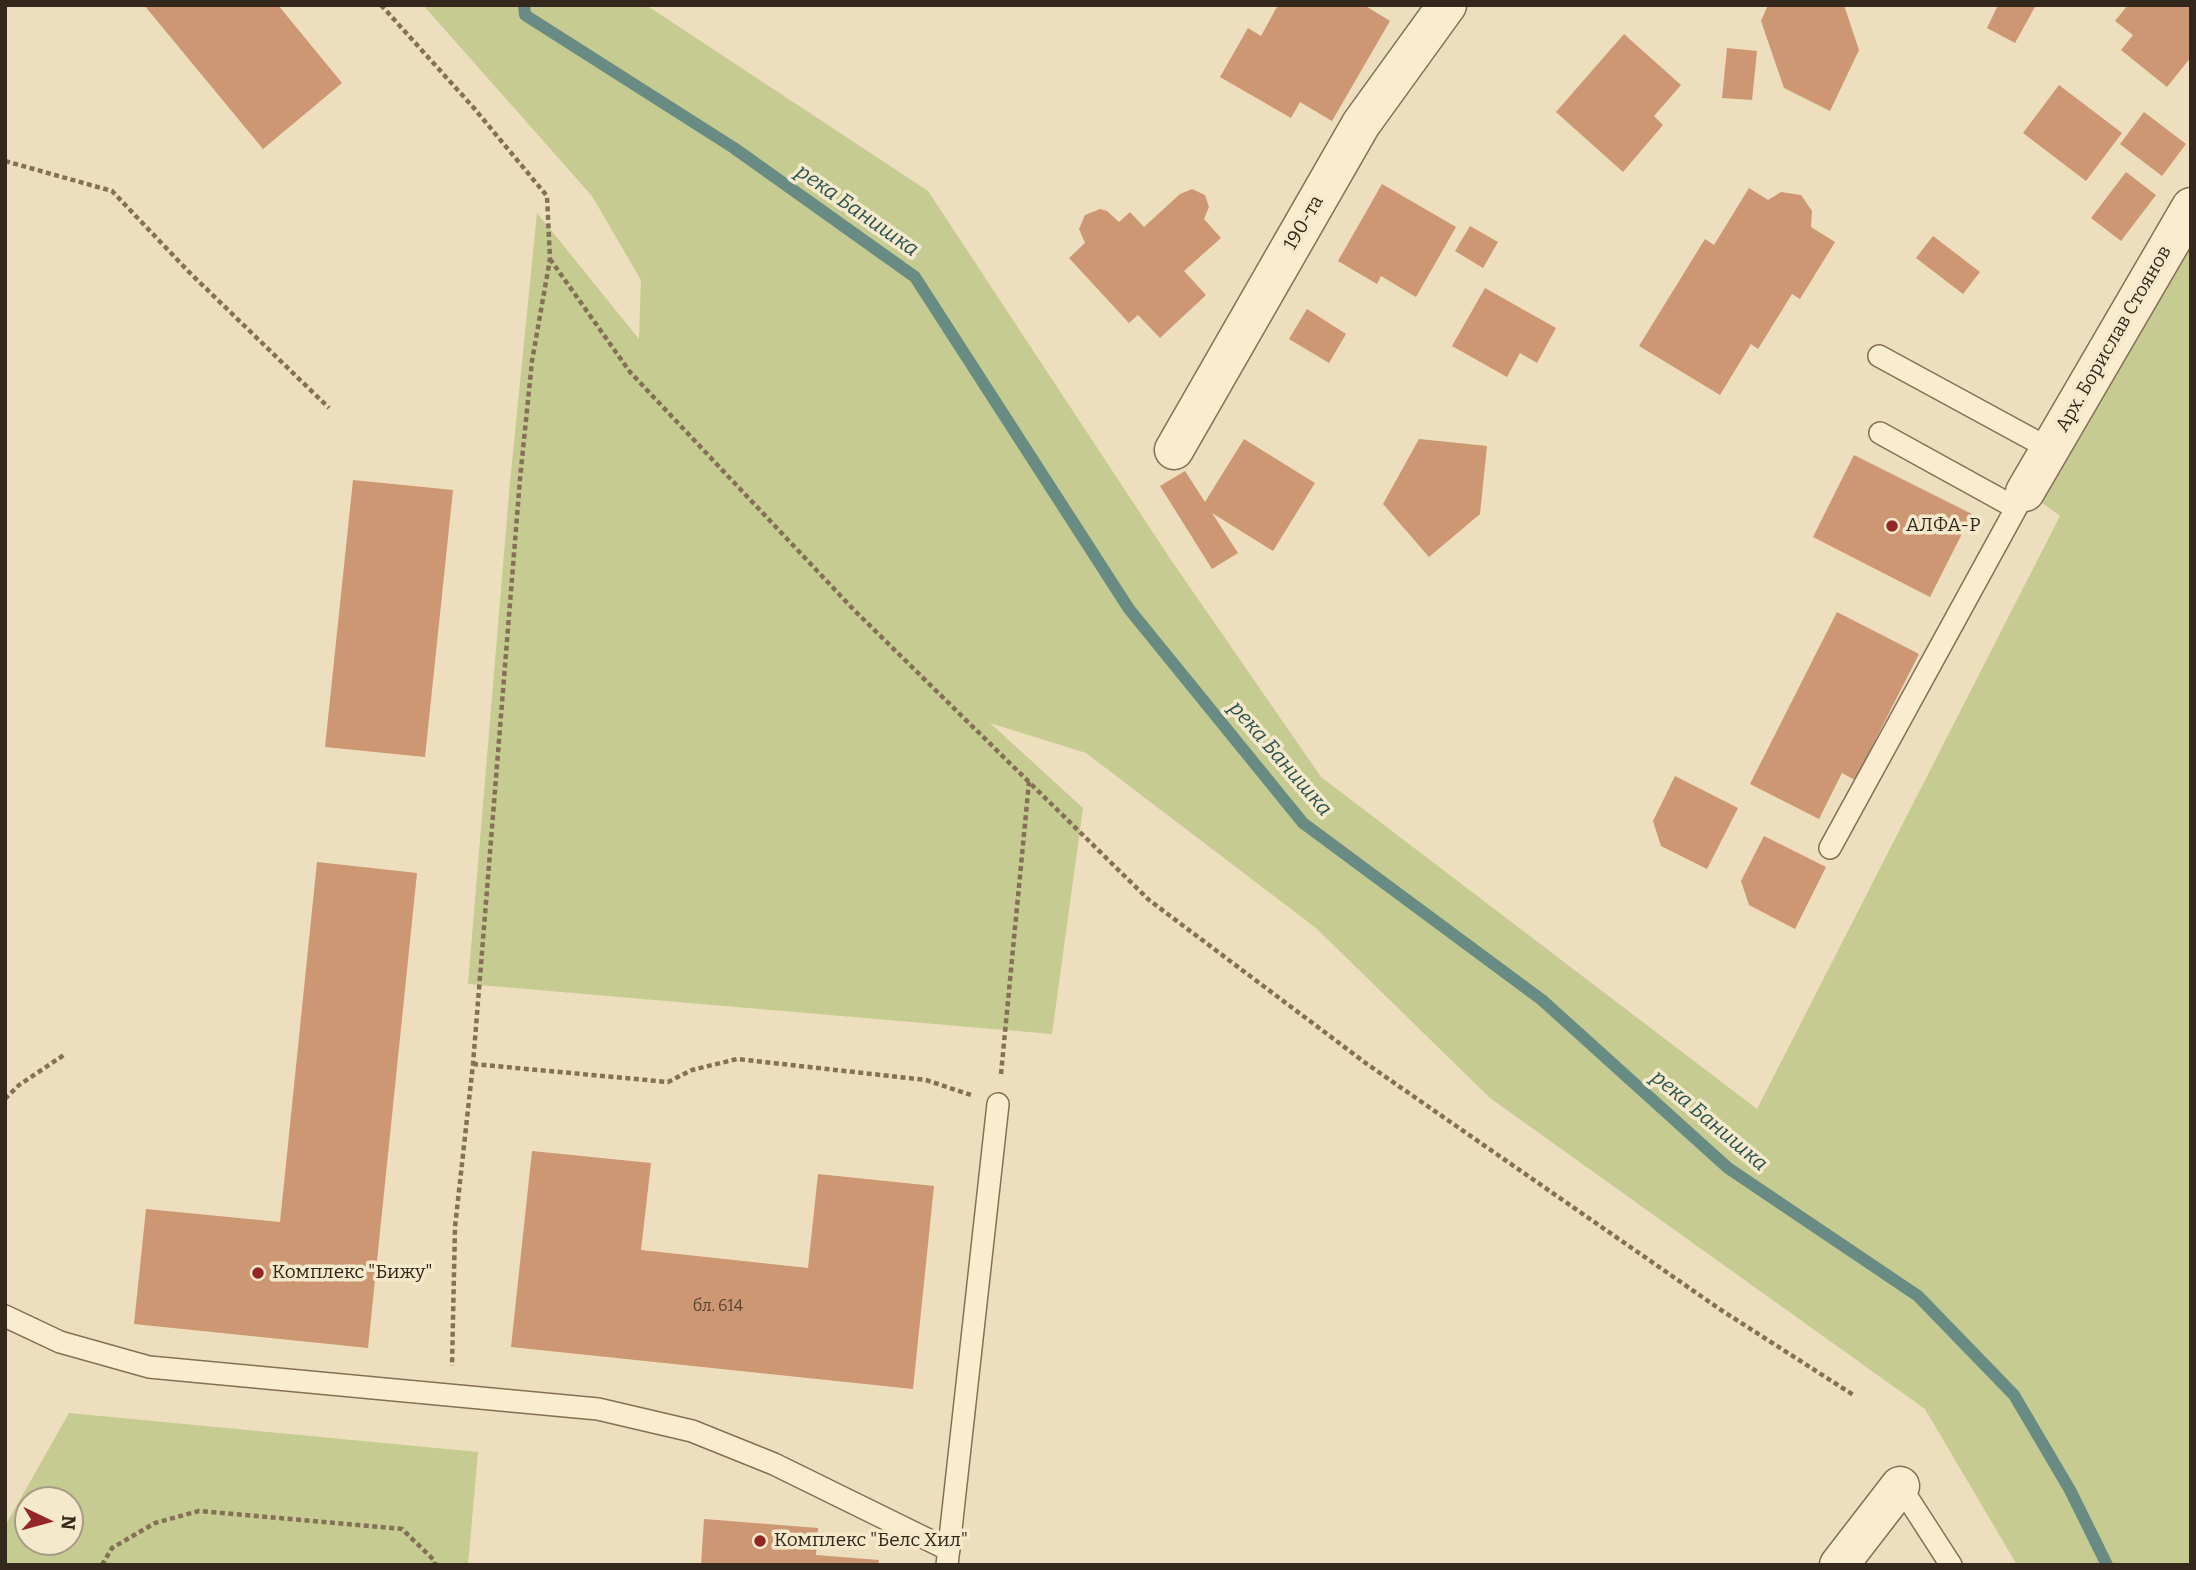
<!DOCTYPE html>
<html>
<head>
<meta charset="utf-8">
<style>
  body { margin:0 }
  #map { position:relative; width:2196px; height:1570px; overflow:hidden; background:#eddebd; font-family:Bitter,serif }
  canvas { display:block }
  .frame { position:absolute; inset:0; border:7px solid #34271b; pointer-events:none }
  .north { position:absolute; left:14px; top:1486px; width:70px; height:70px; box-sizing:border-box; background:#f5e9cc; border:2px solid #a89b85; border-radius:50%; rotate:95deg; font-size:19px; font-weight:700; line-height:28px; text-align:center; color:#34271b }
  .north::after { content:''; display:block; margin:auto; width:24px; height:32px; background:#942628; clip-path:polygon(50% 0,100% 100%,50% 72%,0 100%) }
</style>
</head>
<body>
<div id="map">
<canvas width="2196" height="1570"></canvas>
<div class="frame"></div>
<div class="north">N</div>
</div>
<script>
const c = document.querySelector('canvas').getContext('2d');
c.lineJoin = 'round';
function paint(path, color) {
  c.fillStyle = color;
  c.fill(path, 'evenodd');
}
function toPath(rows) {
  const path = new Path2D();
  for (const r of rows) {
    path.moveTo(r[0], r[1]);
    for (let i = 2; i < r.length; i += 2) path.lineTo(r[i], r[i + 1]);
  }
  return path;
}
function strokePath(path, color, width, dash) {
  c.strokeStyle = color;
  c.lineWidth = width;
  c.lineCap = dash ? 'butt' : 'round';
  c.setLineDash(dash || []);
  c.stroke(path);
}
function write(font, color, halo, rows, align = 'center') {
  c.font = font + ' Bitter,serif';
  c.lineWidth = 7;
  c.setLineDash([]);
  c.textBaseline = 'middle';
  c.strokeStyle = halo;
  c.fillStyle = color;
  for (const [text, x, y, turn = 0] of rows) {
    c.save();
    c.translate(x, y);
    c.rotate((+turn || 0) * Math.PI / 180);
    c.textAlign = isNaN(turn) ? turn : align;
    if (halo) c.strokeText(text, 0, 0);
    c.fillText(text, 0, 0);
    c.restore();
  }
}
const green = toPath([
  [423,5,646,5,928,191,1171,560,1321,777,1757,1109,2060,516,2037,499,2191,229,2191,1565,2017,1565,1925,1409,1490,1098,1316,928,1086,753,990,723,1083,808,1052,1034,468,984,510,482,537,213,639,339,641,280,592,196],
  [69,1413,478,1452,468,1565,5,1565,5,1526],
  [28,1500,70,1500,70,1542,28,1542]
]);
const stream = toPath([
  [524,5,525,15,734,148,915,277,1129,609,1303,823,1542,1000,1728,1168,1918,1296,2014,1395,2070,1490,2107,1565]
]);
const building = toPath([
  [144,5,278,5,342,83,263,149],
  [1278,5,1364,5,1390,21,1332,121,1300,102,1291,118,1220,77,1248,28,1261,36],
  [1768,5,1844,5,1859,50,1830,111,1784,88,1761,21],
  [1998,5,2036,5,2015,43,1987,28],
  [2128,5,2191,5,2191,57,2167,87,2121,50,2133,35,2115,21],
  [1624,34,1681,85,1654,116,1663,125,1623,172,1556,112],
  [1727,48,1757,51,1752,100,1722,98],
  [2059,85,2122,133,2086,181,2023,133],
  [2144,112,2186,144,2162,176,2120,144],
  [2126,172,2156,195,2121,241,2091,218],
  [1382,184,1456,227,1416,297,1381,276,1377,284,1338,261],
  [1749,188,1768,200,1781,192,1801,195,1812,211,1811,227,1835,242,1800,299,1792,294,1758,349,1751,344,1720,395,1639,346,1705,239,1714,245],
  [1192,189,1205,195,1209,207,1204,219,1221,238,1184,271,1206,295,1160,338,1138,315,1129,323,1069,258,1085,243,1079,229,1085,215,1100,209,1107,211,1119,222,1130,212,1144,227,1180,194],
  [1470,226,1498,242,1483,268,1455,251],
  [1933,236,1980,272,1963,294,1916,258],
  [1485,288,1556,328,1537,363,1520,353,1507,377,1452,346],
  [1307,309,1346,334,1329,363,1289,339],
  [1244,439,1315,483,1273,551,1212,513,1238,553,1212,569,1160,486,1185,471,1205,502],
  [1419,439,1487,446,1480,514,1429,557,1383,504],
  [1854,455,1972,514,1930,597,1813,537],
  [353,480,453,490,425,757,325,747],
  [1837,612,1919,654,1855,780,1842,773,1819,819,1750,784],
  [1675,776,1738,808,1707,869,1661,846,1653,821],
  [1764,836,1826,867,1795,929,1749,905,1741,881],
  [317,862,417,873,368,1348,134,1324,146,1209,280,1222],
  [532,1151,651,1163,641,1250,808,1268,818,1174,934,1186,913,1389,511,1347],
  [704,1519,818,1528,816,1555,879,1560,878,1565,701,1565]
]);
const path = toPath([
  [381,5,473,107,547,196,550,259,532,361,520,479,473,1064,455,1227,452,1366],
  [5,161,112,191,189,272,329,408],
  [550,259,630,372,854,610,1149,900,1367,1064,1721,1310,1855,1396],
  [473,1064,668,1082,692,1070,737,1059,926,1080,971,1095],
  [1001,1074,1029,782],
  [5,1099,19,1085,64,1055],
  [102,1565,112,1548,155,1523,199,1511,402,1529,435,1561,435,1565]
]);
const service = toPath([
  [1879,356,2050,449],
  [1880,433,2016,508],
  [1830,848,2025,492],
  [5,1316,60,1342,149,1367,598,1409,692,1431,774,1464,949,1550],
  [1900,1486,1951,1565],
  [947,1565,998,1104]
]);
const minor = toPath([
  [1174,450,1361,124,1447,5],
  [2025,492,2191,207],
  [1839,1565,1900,1486]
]);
const markers = [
  [1892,526,7,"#942628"],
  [258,1273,7,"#942628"],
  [760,1541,7,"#942628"]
];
const numberNames = [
  ["бл. 614",718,1307]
];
const streetNames = [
  ["190-та",1304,223,-60],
  ["Арх. Борислав Стоянов",2114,339,-60]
];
const poiNames = [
  ["АЛФА-Р",1906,526],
  ["Комплекс \"Бижу\"",272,1273],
  ["Комплекс \"Белс Хил\"",774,1541]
];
const waterNames = [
  ["река Банишка",857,211,35],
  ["река Банишка",1280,759,49],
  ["река Банишка",1709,1121,40]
];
paint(green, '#c5cb91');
strokePath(stream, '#688c83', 12);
paint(building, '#cc9772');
strokePath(service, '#856f56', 24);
strokePath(minor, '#856f56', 41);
strokePath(path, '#856f56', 4.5, [5, 3.5]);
strokePath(service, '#f9eccf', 21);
strokePath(minor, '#f9eccf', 38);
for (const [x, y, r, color] of markers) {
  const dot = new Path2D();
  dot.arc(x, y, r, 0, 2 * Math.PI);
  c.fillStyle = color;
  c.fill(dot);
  strokePath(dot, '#f5e9cc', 2.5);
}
write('16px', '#5a4331', null, numberNames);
write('19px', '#34271b', '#f5e9cc', streetNames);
write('19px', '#34271b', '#f5e9cc', poiNames, 'left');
write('italic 21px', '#2a5451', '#f5e9cc', waterNames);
</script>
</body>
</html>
